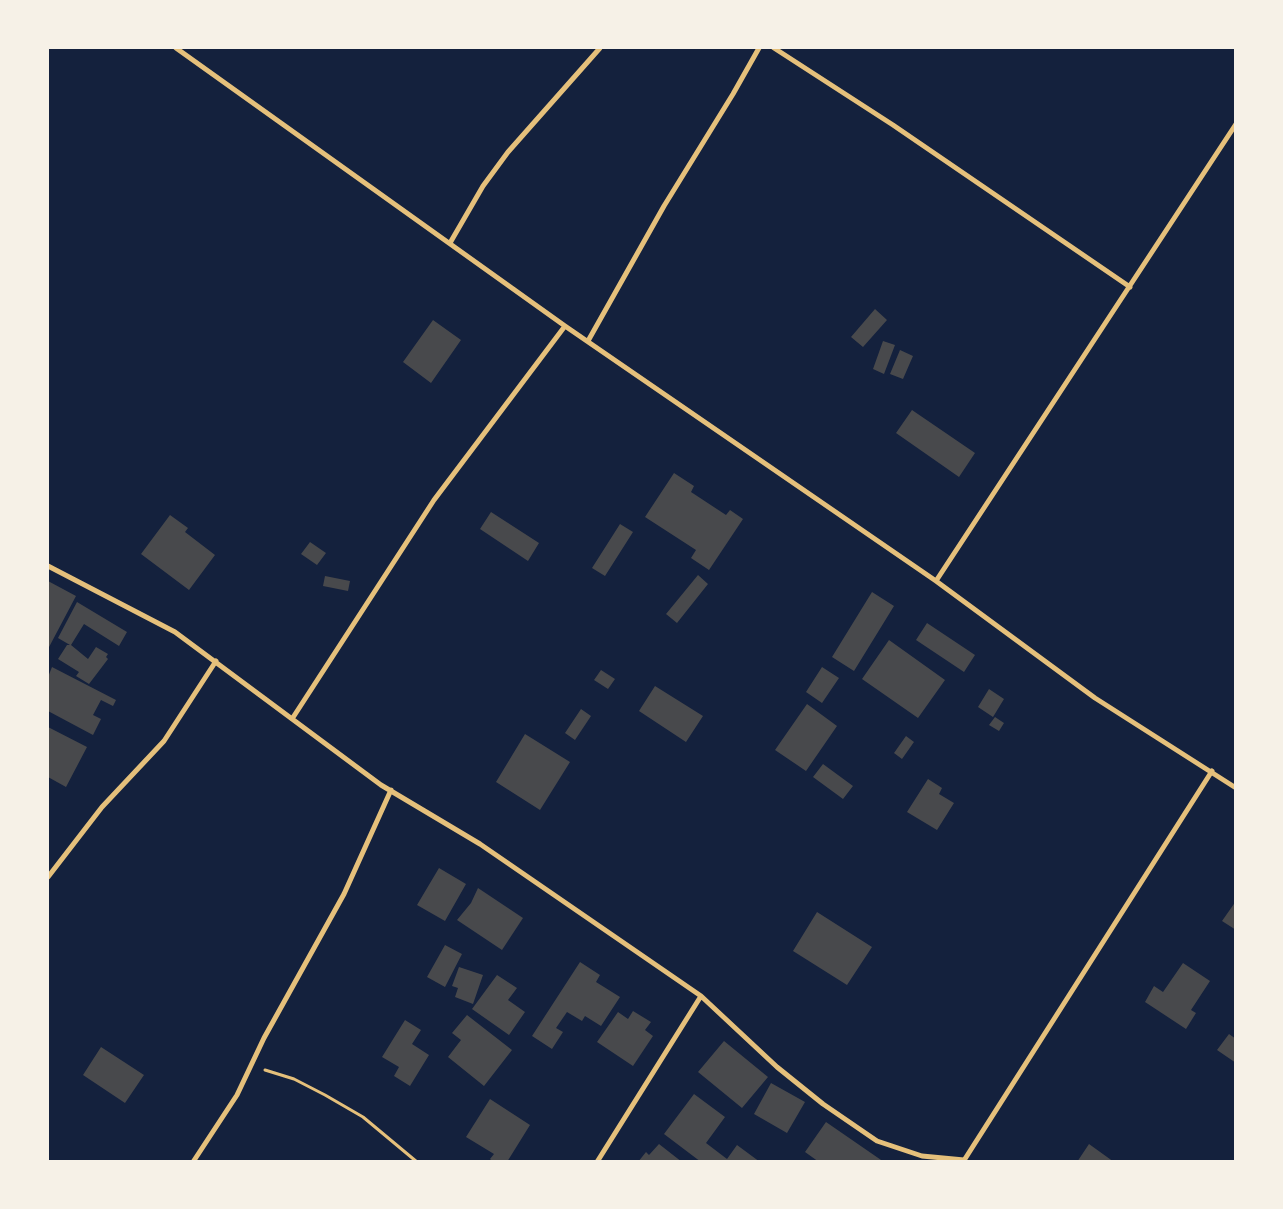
<!DOCTYPE html>
<html>
<head>
<meta charset="utf-8">
<style>
  body { margin:0 }
  #map { position:relative; width:1283px; height:1209px; overflow:hidden; background:#14213d; font-family:"Nunito Sans",sans-serif }
  canvas { display:block }
  .frame { position:absolute; inset:0; border:49px solid #f6f1e7; pointer-events:none }
</style>
</head>
<body>
<div id="map">
<canvas width="1283" height="1209"></canvas>
<div class="frame"></div>
</div>
<script>
const c = document.querySelector('canvas').getContext('2d');
c.lineJoin = 'round';
function paint(path, color) {
  c.fillStyle = color;
  c.fill(path, 'evenodd');
}
function toPath(rows) {
  const path = new Path2D();
  for (const r of rows) {
    path.moveTo(r[0], r[1]);
    for (let i = 2; i < r.length; i += 2) path.lineTo(r[i], r[i + 1]);
  }
  return path;
}
function strokePath(path, color, width, dash) {
  c.strokeStyle = color;
  c.lineWidth = width;
  c.lineCap = dash ? 'butt' : 'round';
  c.setLineDash(dash || []);
  c.stroke(path);
}
const building = toPath([
  [875,309,887,320,863,347,851,337],
  [433,320,461,340,431,383,403,362],
  [883,341,895,345,884,374,873,369],
  [900,350,913,356,903,379,890,374],
  [912,410,975,453,959,477,896,433],
  [674,473,694,486,691,492,726,515,730,510,743,519,709,570,691,558,696,550,645,517],
  [491,512,539,543,528,561,480,529],
  [170,515,188,528,185,532,215,555,189,590,141,554],
  [620,524,633,532,605,576,592,568],
  [310,542,326,553,317,565,301,554],
  [698,575,708,584,677,623,666,614],
  [325,576,350,581,348,591,323,586],
  [48,581,76,596,48,649],
  [872,592,894,606,854,671,832,657],
  [77,602,127,632,119,646,84,624,71,645,88,659,96,647,108,654,106,657,108,659,89,684,76,676,79,672,58,659,67,645,70,645,58,638],
  [927,623,975,655,964,672,916,640],
  [889,640,945,680,918,718,862,679],
  [52,667,116,700,113,706,101,700,93,715,101,719,93,735,48,711,48,677],
  [822,667,839,678,822,703,806,692],
  [601,670,615,679,608,689,594,680],
  [655,686,703,716,686,742,639,711],
  [989,689,1004,699,993,717,978,707],
  [807,704,837,726,806,771,775,750],
  [581,709,591,716,575,740,565,733],
  [995,717,1004,723,999,731,989,725],
  [48,727,87,747,66,787,48,777],
  [525,734,570,762,540,810,496,782],
  [906,736,914,742,902,759,894,753],
  [823,764,853,786,843,799,813,777],
  [928,779,942,788,939,794,954,803,937,830,907,812],
  [439,868,466,884,445,921,417,905],
  [478,888,523,918,502,950,457,920,471,903],
  [1236,901,1236,930,1222,921],
  [817,912,872,947,847,985,793,951],
  [445,945,462,954,445,987,427,977],
  [580,962,600,975,596,982,620,997,601,1026,585,1016,582,1021,567,1012,556,1028,563,1032,552,1049,532,1036],
  [1183,963,1210,981,1191,1010,1196,1013,1186,1029,1145,1002,1154,986,1163,992],
  [459,967,483,975,473,1004,455,997,458,988,452,986],
  [497,975,517,988,508,1000,525,1012,509,1035,472,1009],
  [633,1011,651,1022,645,1030,653,1036,633,1066,597,1042,618,1012,628,1019],
  [467,1015,512,1050,484,1086,448,1057,461,1040,452,1033],
  [405,1020,421,1030,412,1044,429,1055,410,1086,394,1076,399,1067,382,1057],
  [1229,1034,1236,1039,1236,1063,1217,1050],
  [724,1041,768,1077,742,1108,698,1072],
  [101,1047,144,1075,125,1103,83,1075],
  [771,1083,805,1102,787,1133,754,1114],
  [694,1094,725,1117,706,1143,727,1159,737,1145,760,1162,701,1162,664,1134],
  [490,1099,530,1125,507,1162,493,1162,490,1159,494,1154,466,1137],
  [826,1122,884,1162,819,1162,805,1152],
  [659,1144,682,1162,638,1162,646,1152,649,1155],
  [1089,1144,1114,1162,1077,1162]
]);
const path = toPath([
  [265,1070,294,1079,325,1095,363,1117,417,1162]
]);
const minor = toPath([
  [176,48,565,326,936,581,1095,698,1236,788],
  [774,48,893,125,1130,287],
  [450,243,483,186,508,152,600,48],
  [588,341,664,206,733,94,759,48],
  [48,566,175,632,381,785,480,844,701,996,777,1067,823,1104,877,1141,922,1156,964,1160],
  [936,581,1236,124],
  [292,719,434,500,565,326],
  [48,877,102,807,164,741,216,661],
  [193,1162,237,1095,264,1038,344,894,391,790],
  [597,1162,701,996],
  [963,1162,1212,771]
]);
paint(building, '#48494c');
strokePath(path, '#e5c07b', 3);
strokePath(minor, '#e5c07b', 5);
</script>
</body>
</html>
